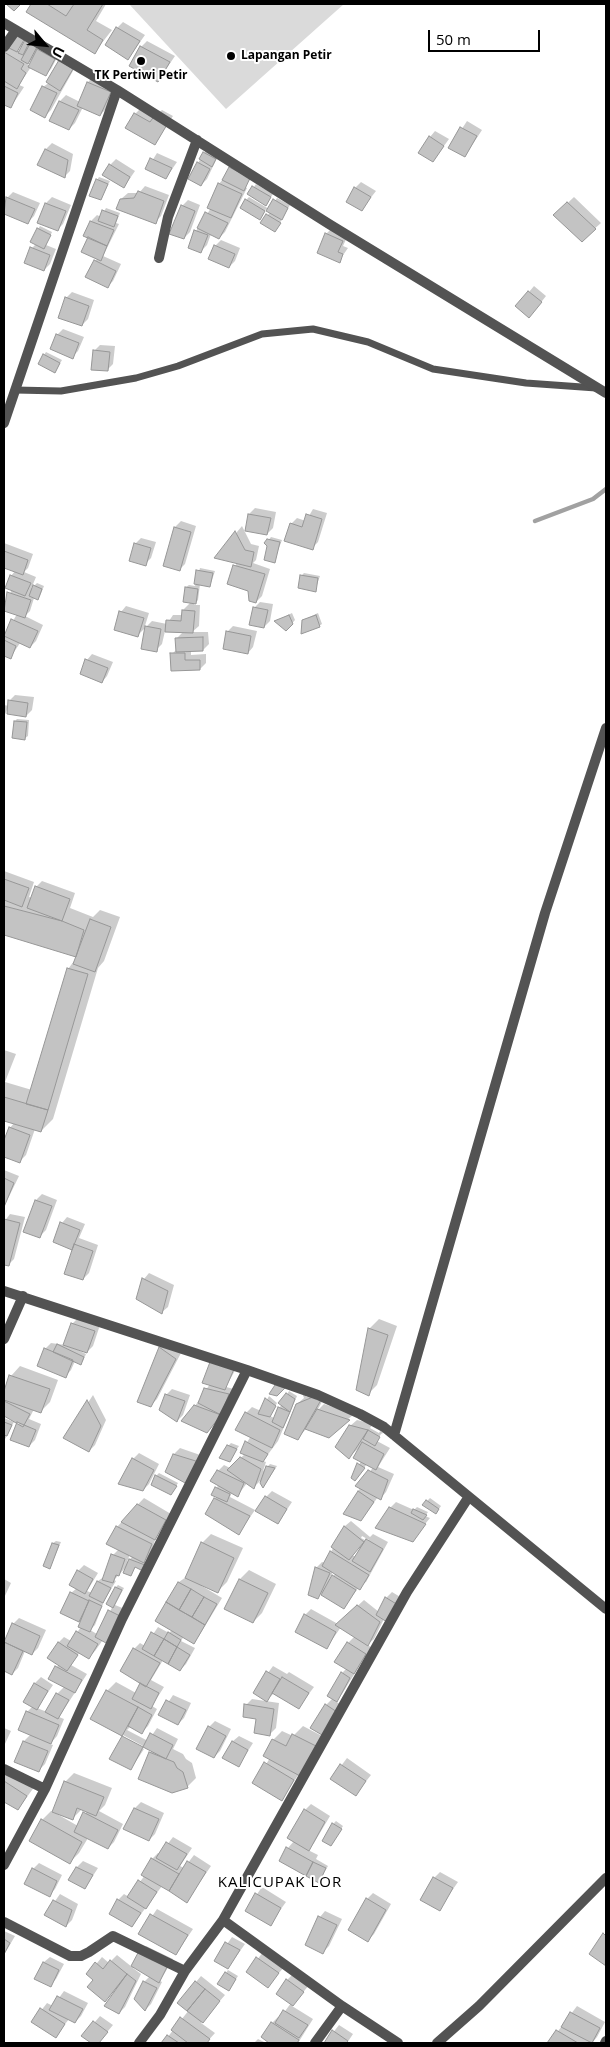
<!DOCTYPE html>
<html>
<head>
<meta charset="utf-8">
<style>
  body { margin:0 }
  #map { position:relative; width:610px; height:2047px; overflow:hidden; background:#fff; font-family:"Open Sans",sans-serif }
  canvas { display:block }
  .frame { position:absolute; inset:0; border:5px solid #000; pointer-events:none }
  .north { position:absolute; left:20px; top:20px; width:50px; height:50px; -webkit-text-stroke:4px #fff; paint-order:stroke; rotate:118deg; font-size:14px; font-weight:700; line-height:20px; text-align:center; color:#000 }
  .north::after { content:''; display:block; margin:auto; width:18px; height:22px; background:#000; clip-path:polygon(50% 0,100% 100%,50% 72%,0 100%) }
  .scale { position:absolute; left:428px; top:30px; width:112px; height:22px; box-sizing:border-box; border:2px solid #000; border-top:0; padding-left:6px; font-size:15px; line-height:18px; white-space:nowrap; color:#000; -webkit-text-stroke:4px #fff; paint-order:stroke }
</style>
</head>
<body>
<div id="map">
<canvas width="610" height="2047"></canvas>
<div class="frame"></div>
<div class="north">U</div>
<div class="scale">50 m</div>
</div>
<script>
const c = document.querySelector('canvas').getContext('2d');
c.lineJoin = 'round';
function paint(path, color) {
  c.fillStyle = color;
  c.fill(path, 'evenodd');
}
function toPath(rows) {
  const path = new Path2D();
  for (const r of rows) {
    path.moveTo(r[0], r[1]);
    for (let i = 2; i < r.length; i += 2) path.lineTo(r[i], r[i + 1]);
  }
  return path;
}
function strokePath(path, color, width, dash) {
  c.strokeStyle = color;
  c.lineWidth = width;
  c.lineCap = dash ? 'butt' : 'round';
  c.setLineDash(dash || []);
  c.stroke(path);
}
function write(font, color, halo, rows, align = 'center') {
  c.font = font + ' "Open Sans",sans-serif';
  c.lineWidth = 4;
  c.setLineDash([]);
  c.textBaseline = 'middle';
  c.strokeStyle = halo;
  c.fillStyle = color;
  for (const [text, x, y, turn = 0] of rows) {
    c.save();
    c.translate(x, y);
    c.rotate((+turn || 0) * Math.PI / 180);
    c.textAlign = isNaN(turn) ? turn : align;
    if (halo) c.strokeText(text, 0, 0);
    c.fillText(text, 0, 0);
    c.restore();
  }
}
const green = toPath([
  [129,4,344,4,226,109]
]);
const shadow = toPath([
  [33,4,70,4,74,6,75,4,106,4,96,21,112,30,94,53,28,12],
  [123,22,145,35,128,59,117,28],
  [29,36,40,43,35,53,44,44,60,52,51,69,45,75,31,67,19,85,24,87,11,107,4,103,4,54,10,46,23,43],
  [24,44,20,52,17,50],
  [34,57,30,66,27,64],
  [147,41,175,56,158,81,141,47],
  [78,62,51,110,45,116,43,87],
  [94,76,116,86,106,109,100,115,83,107,75,123,69,129,51,120,60,101,66,95,80,102,88,82],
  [141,108,155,116,162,110,173,116,155,143,135,114],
  [467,121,482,130,465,156,450,147],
  [435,131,449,139,433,161,430,137],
  [52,143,73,154,70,171,64,177,39,164,46,149],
  [206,150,218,156,207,179,201,185,198,163],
  [157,153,177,162,166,178,147,169],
  [116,159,135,171,124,187,110,165],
  [236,162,255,172,245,187,247,188,225,232,219,238,211,234,207,245,201,251,196,231,211,208,219,184],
  [99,177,110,181,101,199,97,180],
  [361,182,376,191,362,209,355,188],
  [256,184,273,194,268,202,249,194],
  [145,186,169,195,161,216,155,222,121,199,128,193,139,193],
  [13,192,40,203,34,216,28,222,4,212,7,198],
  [52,197,71,205,63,224,57,230,39,222,46,203],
  [249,197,269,209,277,198,290,205,277,228,262,223,270,212,266,209,262,216,246,200],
  [574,197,601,223,582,240,555,215],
  [188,200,200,205,190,232,184,238,182,206],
  [106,208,120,213,116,223,119,224,103,256,121,264,113,281,107,287,95,261,98,258,89,237,85,235,91,221,97,215,101,217],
  [40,226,52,232,46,245,56,249,50,264,44,270,32,248,36,244,38,229],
  [332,228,348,235,343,246,348,248,339,261,326,234],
  [221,240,240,248,235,261,229,267,215,246],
  [534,286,546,296,535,310,529,292],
  [72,292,94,300,88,319,82,325,66,298],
  [63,329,84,337,78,351,72,357,57,335],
  [100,345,115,346,113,364,107,370,94,351],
  [46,352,62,360,55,372,44,355],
  [255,508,276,512,273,528,267,534,246,530,249,514],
  [313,509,327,513,318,542,312,548,291,524,297,518,306,521],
  [181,521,196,526,185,564,179,570,164,566,175,527],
  [242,526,251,544,259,546,256,560,253,563,270,569,262,596,256,602,249,590,229,584,237,562,216,557],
  [271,537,282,540,274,561,266,543],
  [141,538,156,542,151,558,145,564,135,544],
  [4,543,33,554,28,568,24,572,36,577,31,589,37,583,44,586,40,596,38,599,34,598,30,611,25,616,43,625,36,641,30,647,20,643,10,658,4,655,4,632,6,633,17,614,4,610,4,607,12,589,11,576,15,571,4,567],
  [200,568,215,571,210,586,200,584,198,600,194,605,200,605,199,626,192,632,208,632,209,644,203,650,191,650,191,655,206,654,206,663,200,669,172,654,177,649,176,639,183,632,165,631,162,644,156,650,146,627,138,635,121,612,126,606,149,613,144,629,152,621,167,624,173,615,182,615,183,610,191,602,186,587,189,585,195,586],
  [304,573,320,576,315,590,301,576],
  [260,602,273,604,270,621,264,627,254,608],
  [292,613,295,620,286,630,276,621],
  [318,613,322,624,319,626,303,620],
  [233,626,257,631,253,647,248,653,227,632],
  [92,654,113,662,107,676,102,682,87,660],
  [15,695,34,697,32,710,26,716,8,707,4,717,4,705,9,706,9,701],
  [17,719,29,720,28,736,25,738,15,721],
  [4,871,34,882,29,897,32,898,36,887,42,881,75,893,70,908,93,917,100,910,120,917,104,961,98,968,53,1119,41,1131,35,1129,26,1155,20,1161,4,1155,4,1143,10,1128,14,1123,4,1120,4,1050,16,1054,5,1082,32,1090,68,969,78,956,4,934],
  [4,1170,19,1176,4,1207],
  [42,1194,57,1200,46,1230,40,1236,36,1200],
  [10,1214,25,1217,14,1259,8,1265,4,1264,4,1222],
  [67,1217,85,1224,79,1238,98,1245,89,1273,83,1279,73,1249,62,1223],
  [149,1273,174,1285,168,1307,162,1312,144,1279],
  [78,1318,100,1325,93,1346,87,1352,78,1349,78,1350,86,1354,83,1361,80,1363,75,1361,71,1370,66,1376,39,1365,46,1348,51,1343,65,1345,72,1324],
  [379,1319,397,1326,377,1385,368,1394,357,1389,370,1328],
  [165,1341,181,1353,157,1399,151,1405,138,1401,160,1347],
  [239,1363,226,1387,234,1389,226,1407,212,1426,195,1406,210,1384],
  [20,1366,58,1380,50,1402,41,1411,34,1409,29,1419,41,1424,35,1440,29,1446,18,1422,4,1414,4,1395,11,1376],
  [172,1389,190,1395,183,1415,177,1421,166,1395],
  [289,1391,297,1396,278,1441,263,1461,266,1462,263,1471,270,1464,277,1466,264,1486,260,1481,253,1488,247,1483,238,1495,232,1492,230,1497,255,1510,239,1533,207,1514,217,1496,213,1494,219,1484,218,1471,224,1465,230,1468,245,1454,241,1452,251,1436,237,1429,246,1413,252,1407,261,1411,269,1396,277,1403,270,1416,274,1418],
  [309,1391,306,1397,319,1391,326,1394,317,1411,324,1404,354,1414,329,1436,306,1429,298,1438,297,1404,304,1398,302,1393],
  [93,1395,106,1420,95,1445,89,1451,65,1438],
  [4,1418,14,1422,4,1441],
  [357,1420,373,1424,370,1428,379,1433,381,1430,385,1432,381,1434,377,1441,390,1448,378,1467,394,1474,386,1492,381,1498,378,1497,361,1520,345,1513,373,1467,367,1464,357,1477,352,1478,361,1461,359,1448,349,1457,350,1426],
  [231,1443,239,1446,229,1461,228,1446],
  [180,1448,203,1456,187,1482,174,1454],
  [139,1453,159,1464,149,1484,143,1490,133,1459],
  [159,1473,178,1483,173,1491,156,1476],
  [272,1491,292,1502,278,1523,266,1497],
  [144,1498,171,1514,156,1537,150,1555,144,1561,147,1563,145,1566,136,1566,131,1575,127,1566,114,1580,116,1581,105,1599,95,1625,90,1630,97,1634,113,1606,116,1587,118,1585,124,1588,115,1605,125,1609,95,1651,89,1657,80,1652,71,1665,87,1674,59,1717,64,1719,57,1736,50,1744,53,1745,45,1764,39,1770,16,1761,24,1741,31,1734,27,1712,33,1706,24,1701,35,1683,41,1677,53,1685,37,1708,47,1712,57,1694,65,1686,49,1678,59,1664,59,1642,64,1637,71,1641,81,1627,81,1622,62,1613,71,1593,77,1588,78,1571,84,1565,98,1573,87,1591,92,1593,98,1581,105,1576,113,1555,119,1549,117,1527],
  [130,1554,133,1556,127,1562],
  [430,1498,441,1506,439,1509,424,1504],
  [396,1502,414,1510,417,1507,428,1512,425,1516,430,1518,412,1540,390,1508],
  [351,1521,370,1537,373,1534,388,1542,366,1582,359,1587,344,1607,325,1590,317,1597,316,1568,322,1562,325,1563,345,1526],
  [362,1536,369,1540,367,1541,361,1538],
  [361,1545,356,1557,352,1555],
  [333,1571,336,1573,329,1580],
  [211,1534,243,1548,227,1582,218,1591,203,1585,202,1586,222,1598,199,1636,193,1642,184,1636,181,1641,195,1648,186,1664,180,1670,163,1660,151,1680,164,1687,152,1706,157,1709,148,1726,142,1732,131,1726,127,1730,148,1741,157,1728,178,1739,173,1749,183,1754,186,1759,192,1763,196,1778,187,1787,150,1753,152,1751,92,1718,107,1691,116,1682,136,1693,142,1683,134,1649,140,1643,145,1646,158,1627,169,1633,172,1630,157,1621,179,1582,186,1577,202,1543],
  [56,1541,61,1542,50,1568,53,1543],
  [249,1570,276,1584,262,1613,253,1622,226,1608,240,1579],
  [4,1579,11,1583,4,1598],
  [392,1592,402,1598,384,1619,374,1639,367,1645,371,1647,342,1694,335,1701,342,1705,328,1728,326,1705,333,1698,342,1673,347,1668,348,1643,355,1636,341,1627,327,1647,305,1615,311,1609,338,1624,364,1600,379,1612,386,1598],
  [19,1618,46,1630,38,1648,32,1654,25,1651,18,1668,12,1674,4,1670,4,1645,13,1624],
  [273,1666,287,1674,289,1672,314,1687,299,1707,274,1693,267,1700,254,1692],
  [173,1695,191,1703,184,1718,178,1724,160,1715],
  [252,1699,279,1703,276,1728,270,1734,246,1705],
  [215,1721,231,1729,220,1751,214,1757,209,1727],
  [303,1726,324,1737,282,1799,254,1783,270,1758,273,1740,282,1731,293,1736],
  [4,1728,11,1731,4,1746],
  [239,1736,253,1743,239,1765,233,1741],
  [123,1738,144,1749,131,1769],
  [347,1758,371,1775,356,1794,332,1778],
  [4,1767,35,1786,18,1809,4,1800],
  [74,1773,112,1788,105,1805,99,1811,123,1824,114,1842,108,1848,88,1838,79,1853,70,1862,42,1820,51,1811,53,1812,65,1782],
  [82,1809,87,1811,78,1826,57,1814,72,1819],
  [141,1802,164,1813,155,1834,149,1840,125,1829,135,1808],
  [311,1804,330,1816,314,1843,308,1850,318,1855,316,1859,328,1866,321,1878,288,1848,294,1841,305,1810],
  [336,1821,343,1826,331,1845,333,1824],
  [173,1837,192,1848,180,1866,184,1868,194,1855,211,1866,187,1901,162,1886,132,1926,118,1900,124,1894,129,1897,145,1875,143,1874,152,1859,158,1853,160,1854],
  [83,1861,98,1868,85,1888,77,1867],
  [39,1863,62,1875,55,1889,49,1895,33,1869],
  [440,1872,458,1882,439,1909,434,1878],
  [262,1887,286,1902,270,1924,246,1910],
  [373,1893,391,1904,374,1934,368,1940,367,1899],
  [60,1894,78,1904,72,1920,66,1926,46,1914],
  [157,1909,193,1929,176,1954,140,1934],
  [325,1911,342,1919,329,1946,323,1952,320,1917],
  [4,1931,15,1936,4,1955],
  [232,1937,245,1944,228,1968,216,1960],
  [146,1946,173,1959,160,1981,162,1982,151,2004,145,2010,144,1982,150,1976,134,1966,133,1968,141,1974,125,2007,119,2013,117,1990,116,1989,105,2000,95,1979,88,1974,102,1957,109,1963,117,1955,132,1967],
  [263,1952,284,1967,268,1986,248,1972],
  [50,1957,64,1964,56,1979,50,1985,36,1978,44,1962],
  [228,1970,238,1976,231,1987,226,1973],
  [293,1974,309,1985,292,2006,313,2019,298,2043,272,2043,262,2037,272,2023,278,2017,280,2018,291,2003,287,1980],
  [201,1976,225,1995,201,2023,215,2033,206,2043,163,2043,189,2010,196,1982],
  [64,1991,88,2003,81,2016,75,2022,69,2019,56,2036,33,2021,47,2003,53,2006],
  [577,2006,605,2022,597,2037,592,2043,549,2043],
  [100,2016,113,2025,98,2043,93,2043,83,2036],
  [339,2025,353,2034,347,2043,325,2043],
  [258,2039,266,2043,254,2043]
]);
const stream = toPath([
  [535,521,593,499,606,489]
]);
const building = toPath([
  [6,4,21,4,14,11,6,4],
  [31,4,47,4,66,16,74,4,103,4,87,30,103,40,95,54,26,12,31,4],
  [116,27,140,41,128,60,105,45,116,27],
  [17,33,25,38,17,52,9,48,17,33],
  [26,38,30,41,23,55,18,53,26,38],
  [31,42,38,45,28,64,21,60,31,42],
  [140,46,170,62,158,82,129,66,140,46],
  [37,49,55,59,46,76,28,67,37,49],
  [4,52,24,64,21,69,26,73,17,89,4,81,4,52],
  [59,60,73,69,60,91,46,82,59,60],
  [87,82,111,92,100,116,77,106,87,82],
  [4,86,18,93,11,108,4,105,4,86],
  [42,86,57,93,45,118,30,110,42,86],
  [59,101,79,110,69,130,49,121,59,101],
  [134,113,150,122,155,115,168,123,155,145,125,128,134,113],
  [460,127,477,136,465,157,448,148,460,127],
  [429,136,444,146,433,162,418,153,429,136],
  [45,149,68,160,65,178,37,165,45,149],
  [203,152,216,159,212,167,199,159,203,152],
  [150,158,172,168,166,179,145,169,150,158],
  [197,162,210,169,201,186,188,179,197,162],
  [109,164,130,177,124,188,102,175,109,164],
  [229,167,250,178,244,191,222,180,229,167],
  [96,179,108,184,101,200,89,196,96,179],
  [218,183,242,194,231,218,207,208,218,183],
  [252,186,271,197,266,206,247,194,252,186],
  [354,187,371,197,362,211,346,202,354,187],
  [138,191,164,201,156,224,116,209,120,199,134,198,138,191],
  [6,197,35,209,28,224,4,214,6,197],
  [245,199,265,211,260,220,240,208,245,199],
  [273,199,288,208,282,220,266,211,273,199],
  [567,202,596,229,582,242,553,215,567,202],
  [45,203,66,211,58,231,37,223,45,203],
  [181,205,195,211,184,239,169,234,181,205],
  [102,210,118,216,114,227,98,221,102,210],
  [205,212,228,223,219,239,197,228,205,212],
  [266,214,281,223,275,232,260,223,266,214],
  [90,221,114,230,107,246,83,236,90,221],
  [37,228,51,235,44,249,30,242,37,228],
  [194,230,208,235,201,253,188,248,194,230],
  [325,233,343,241,338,252,343,254,340,263,317,253,325,233],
  [88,237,107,246,101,261,81,252,88,237],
  [214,245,235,254,229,268,208,259,214,245],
  [30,247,50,255,44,271,24,263,30,247],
  [94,260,116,271,108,288,85,277,94,260],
  [528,291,542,302,529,318,515,306,528,291],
  [65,297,89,306,82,326,58,318,65,297],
  [56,334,79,343,73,359,50,349,56,334],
  [93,350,110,352,108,371,91,370,93,350],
  [43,354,60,363,55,373,38,364,43,354],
  [248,514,271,518,267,535,245,531,248,514],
  [306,514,322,519,313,550,284,541,290,523,302,527,306,514],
  [174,527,191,532,180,571,163,566,174,527],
  [235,531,245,550,254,552,251,567,214,558,235,531],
  [267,539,280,542,275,563,264,560,267,546,264,543,267,539],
  [134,543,151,548,146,566,129,561,134,543],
  [4,551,28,560,23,575,4,568,4,551],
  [233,565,265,574,256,603,249,601,248,591,227,584,233,565],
  [196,570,213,573,210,587,194,584,196,570],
  [10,575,31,583,25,596,5,588,10,575],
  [300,575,318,578,316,592,298,588,300,575],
  [33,585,42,589,38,600,29,596,33,585],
  [185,587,198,589,196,604,183,602,185,587],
  [7,592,31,600,25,618,4,611,7,592],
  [253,607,268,610,264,628,249,625,253,607],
  [182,610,195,611,193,633,165,632,166,620,181,621,182,610],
  [119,611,144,618,138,637,114,630,119,611],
  [289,615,293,624,286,631,274,621,289,615],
  [316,615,320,627,301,634,302,620,316,615],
  [11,619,38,631,30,648,4,636,11,619],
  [145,626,161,629,157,652,141,649,145,626],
  [226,631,251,636,248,654,223,649,226,631],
  [203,637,203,651,176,652,175,638,203,637],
  [4,640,16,646,11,659,4,656,4,640],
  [170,653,185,653,185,660,200,660,200,670,171,671,170,653],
  [85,659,108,668,102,683,80,674,85,659],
  [8,700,28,703,26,717,7,714,8,700],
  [14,721,27,722,25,740,12,738,14,721],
  [4,879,29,888,22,907,4,900,4,879],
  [35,886,70,899,62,921,27,908,35,886],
  [4,906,62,921,84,930,76,957,4,935,4,906],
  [90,919,111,927,95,972,73,964,90,919],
  [67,968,88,974,48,1110,26,1104,67,968],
  [4,1097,48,1110,41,1132,4,1121,4,1097],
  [9,1127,30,1135,20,1163,4,1157,4,1140,9,1127],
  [4,1178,14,1183,4,1207,4,1178],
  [35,1200,52,1206,40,1238,23,1232,35,1200],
  [4,1219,20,1223,9,1266,4,1265,4,1219],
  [60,1222,80,1230,72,1250,53,1242,60,1222],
  [74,1244,93,1251,83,1280,64,1274,74,1244],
  [142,1278,168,1291,162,1314,136,1299,142,1278],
  [71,1323,95,1331,87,1353,63,1345,71,1323],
  [368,1328,388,1335,369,1396,356,1390,368,1328],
  [57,1344,84,1357,81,1365,53,1352,57,1344],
  [159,1347,176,1359,151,1407,137,1402,159,1347],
  [44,1348,73,1360,66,1378,37,1366,44,1348],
  [210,1362,234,1369,225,1390,202,1383,210,1362],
  [9,1375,50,1389,41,1413,4,1400,4,1391,9,1375],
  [275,1385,285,1388,277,1396,269,1394,275,1385],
  [204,1388,229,1394,221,1415,198,1403,204,1388],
  [286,1393,295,1399,290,1412,278,1403,286,1393],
  [165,1394,185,1401,177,1422,159,1410,165,1394],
  [313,1397,321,1400,298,1440,284,1434,296,1404,313,1397],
  [265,1398,276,1406,270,1417,258,1414,265,1398],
  [87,1400,101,1426,89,1452,63,1438,87,1400],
  [4,1401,30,1414,23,1427,4,1416,4,1401],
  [194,1405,221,1415,207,1433,181,1421,194,1405],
  [278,1407,290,1412,283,1428,272,1422,278,1407],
  [317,1409,350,1420,329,1438,305,1429,317,1409],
  [245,1412,280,1430,272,1448,235,1430,245,1412],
  [4,1422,12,1425,7,1436,4,1435,4,1422],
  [17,1422,36,1430,29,1447,10,1440,17,1422],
  [349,1425,368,1430,349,1459,335,1447,349,1425],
  [368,1430,380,1437,375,1446,363,1439,368,1430],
  [245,1441,268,1454,263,1462,240,1453,245,1441],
  [362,1442,384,1454,376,1470,353,1458,362,1442],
  [227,1445,237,1449,230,1462,219,1458,227,1445],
  [173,1454,199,1462,187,1484,165,1472,173,1454],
  [240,1457,261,1469,254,1489,227,1470,240,1457],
  [132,1458,154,1470,143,1491,118,1484,132,1458],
  [357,1463,365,1468,355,1481,351,1478,357,1463],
  [266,1466,275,1468,263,1488,260,1483,266,1466],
  [217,1470,244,1483,238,1497,210,1481,217,1470],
  [368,1470,388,1480,381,1500,355,1486,368,1470],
  [155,1475,177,1486,171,1495,151,1485,155,1475],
  [215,1487,230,1494,227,1502,211,1495,215,1487],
  [358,1491,374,1502,361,1521,343,1514,358,1491],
  [265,1496,287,1509,278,1524,255,1511,265,1496],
  [214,1498,250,1516,239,1535,205,1514,214,1498],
  [426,1500,439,1509,436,1514,422,1505,426,1500],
  [137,1504,166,1520,155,1540,121,1522,137,1504],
  [389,1507,426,1524,413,1542,375,1528,389,1507],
  [413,1509,427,1515,423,1520,411,1513,413,1509],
  [116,1526,152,1544,144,1563,106,1544,116,1526],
  [344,1526,364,1542,349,1560,331,1547,344,1526],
  [366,1539,383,1549,370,1572,352,1561,366,1539],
  [201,1542,234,1558,218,1593,185,1578,201,1542],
  [52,1543,59,1545,50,1569,43,1566,52,1543],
  [330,1551,369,1575,360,1590,322,1566,330,1551],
  [111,1554,125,1559,119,1576,116,1575,113,1583,102,1580,111,1554],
  [129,1559,145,1565,143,1571,135,1567,131,1576,123,1573,129,1559],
  [315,1567,330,1573,318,1599,308,1595,315,1567],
  [77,1570,93,1579,85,1594,69,1585,77,1570],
  [332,1575,356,1590,344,1609,321,1595,332,1575],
  [239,1579,268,1593,253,1623,224,1609,239,1579],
  [97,1581,111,1588,103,1603,89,1596,97,1581],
  [178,1582,191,1589,179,1610,166,1602,178,1582],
  [115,1587,122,1590,113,1608,106,1604,115,1587],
  [191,1589,204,1597,192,1617,179,1610,191,1589],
  [70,1592,89,1601,79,1622,60,1613,70,1592],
  [204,1597,217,1604,205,1625,192,1617,204,1597],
  [385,1597,398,1605,387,1622,376,1615,385,1597],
  [89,1600,102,1606,90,1632,78,1627,89,1600],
  [166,1602,205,1625,194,1644,155,1621,166,1602],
  [357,1605,380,1622,368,1646,335,1625,357,1605],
  [108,1610,120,1616,106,1643,95,1637,108,1610],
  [304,1614,336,1632,327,1649,295,1632,304,1614],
  [12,1623,40,1636,32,1655,4,1642,12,1623],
  [76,1631,98,1644,89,1659,67,1646,76,1631],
  [151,1632,164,1639,154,1656,142,1649,151,1632],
  [168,1632,181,1640,177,1647,164,1639,168,1632],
  [164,1639,177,1647,168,1664,154,1656,164,1639],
  [4,1642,23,1651,12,1675,4,1671,4,1642],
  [58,1642,78,1655,67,1671,47,1658,58,1642],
  [347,1642,366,1654,354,1674,334,1662,347,1642],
  [177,1647,190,1655,180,1671,168,1664,177,1647],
  [133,1648,160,1663,146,1687,120,1671,133,1648],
  [55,1666,82,1680,75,1693,48,1679,55,1666],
  [266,1671,280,1679,267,1702,253,1693,266,1671],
  [341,1672,350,1678,337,1702,327,1696,341,1672],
  [282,1677,309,1693,299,1709,272,1693,282,1677],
  [34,1683,48,1691,37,1710,23,1702,34,1683],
  [140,1683,159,1693,151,1709,132,1699,140,1683],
  [106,1690,138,1707,122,1736,90,1719,106,1690],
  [56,1693,69,1700,58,1719,45,1712,56,1693],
  [166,1700,186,1710,178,1725,158,1715,166,1700],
  [244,1704,274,1709,270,1736,254,1733,256,1719,243,1717,244,1704],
  [325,1704,337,1712,322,1735,310,1728,325,1704],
  [138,1707,152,1715,142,1734,128,1726,138,1707],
  [26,1711,59,1725,51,1744,18,1730,26,1711],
  [208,1726,226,1736,214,1758,196,1749,208,1726],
  [150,1733,173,1745,166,1759,143,1747,150,1733],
  [292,1734,316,1746,300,1776,263,1756,272,1739,286,1746,292,1734],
  [122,1736,143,1747,131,1770,109,1759,122,1736],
  [23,1741,48,1751,39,1772,14,1762,23,1741],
  [232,1741,248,1750,239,1767,222,1758,232,1741],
  [149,1752,174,1762,177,1768,183,1772,188,1788,172,1793,138,1779,149,1752],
  [264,1762,294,1780,282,1801,252,1783,264,1762],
  [340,1764,366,1781,356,1796,330,1779,340,1764],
  [4,1781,27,1796,18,1810,4,1802,4,1781],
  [64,1781,104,1797,96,1816,77,1808,73,1820,52,1812,64,1781],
  [134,1808,159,1819,149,1841,123,1829,134,1808],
  [304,1809,325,1822,309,1851,287,1838,304,1809],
  [83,1812,118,1830,108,1849,74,1832,83,1812],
  [41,1819,82,1842,70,1864,29,1841,41,1819],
  [332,1823,342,1829,331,1846,322,1841,332,1823],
  [166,1842,187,1854,177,1870,156,1858,166,1842],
  [286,1847,313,1862,306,1876,279,1861,286,1847],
  [151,1858,179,1874,169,1891,141,1875,151,1858],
  [187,1861,206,1872,187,1903,169,1891,187,1861],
  [313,1862,326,1868,319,1883,306,1876,313,1862],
  [76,1867,93,1875,85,1889,68,1880,76,1867],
  [32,1868,57,1881,50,1897,24,1884,32,1868],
  [433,1877,453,1888,440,1911,420,1900,433,1877],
  [138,1880,157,1892,146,1909,127,1897,138,1880],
  [255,1893,281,1908,271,1926,245,1911,255,1893],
  [366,1898,386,1910,368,1942,348,1930,366,1898],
  [117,1899,141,1913,132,1927,109,1914,117,1899],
  [53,1900,72,1910,66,1927,44,1915,53,1900],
  [150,1914,188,1935,176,1955,138,1934,150,1914],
  [318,1916,337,1925,323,1954,305,1945,318,1916],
  [603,1933,606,1936,606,1966,589,1954,603,1933],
  [4,1939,10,1943,4,1954,4,1939],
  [225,1942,240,1950,228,1969,214,1961,225,1942],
  [139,1951,168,1965,159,1983,131,1966,139,1951],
  [256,1957,279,1973,268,1988,246,1972,256,1957],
  [110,1960,127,1974,105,2002,87,1987,93,1980,86,1974,95,1962,103,1969,110,1960],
  [43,1962,59,1970,51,1987,34,1979,43,1962],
  [225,1972,236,1979,229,1991,217,1984,225,1972],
  [127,1974,136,1981,119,2014,104,2006,127,1974],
  [286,1979,304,1992,293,2006,276,1994,286,1979],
  [143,1981,157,1988,145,2011,134,1999,143,1981],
  [195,1981,205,1989,187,2011,177,2003,195,1981],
  [205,1989,220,2001,203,2023,187,2011,205,1989],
  [57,1996,83,2009,75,2023,49,2010,57,1996],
  [40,2008,65,2024,56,2038,31,2022,40,2008],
  [283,2010,308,2025,299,2038,275,2023,283,2010],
  [570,2012,600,2028,592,2043,561,2027,570,2012],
  [180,2017,210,2039,207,2043,188,2043,171,2030,180,2017],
  [93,2021,108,2032,99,2043,91,2043,81,2036,93,2021],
  [271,2022,299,2040,297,2043,269,2043,261,2037,271,2022],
  [332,2030,348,2041,346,2043,324,2043,332,2030],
  [556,2030,578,2043,547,2043,556,2030],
  [167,2035,179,2043,161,2043,167,2035]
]);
const service = toPath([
  [15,390,61,391,136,378,178,366,262,334,313,329,368,342,433,369,526,383,596,388]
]);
const minor = toPath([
  [4,23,117,90,329,224,606,393],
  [4,47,16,30],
  [159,258,168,217,197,140],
  [4,423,117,90],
  [4,1291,247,1370,318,1395,360,1414,384,1427,606,1609],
  [4,1339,23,1296],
  [394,1435,545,913,606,728],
  [4,1769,45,1789],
  [4,1865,45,1789,122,1619,247,1370],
  [223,1920,342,2006,398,2043],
  [4,1922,70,1956,81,1956,89,1952,113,1936,185,1971],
  [139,2043,160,2015,185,1971,223,1920,407,1592,468,1498],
  [315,2043,342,2006],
  [437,2043,479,2006,606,1878],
  [605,2043,606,2041]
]);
const markers = [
  [231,56,5,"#000"],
  [141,61,5,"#000"]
];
const poiNames = [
  ["Lapangan Petir",241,56],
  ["TK Pertiwi Petir",141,76,"center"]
];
const quarterNames = [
  ["KALICUPAK LOR",280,1883]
];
paint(green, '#dadada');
paint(shadow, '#0003');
strokePath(stream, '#a1a1a1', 4.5);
paint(building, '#c3c3c3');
strokePath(building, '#979797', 1);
strokePath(service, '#535353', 7);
strokePath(minor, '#535353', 10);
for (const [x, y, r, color] of markers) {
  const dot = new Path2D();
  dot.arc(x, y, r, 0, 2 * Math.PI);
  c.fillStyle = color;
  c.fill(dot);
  strokePath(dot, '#fff', 2);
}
write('bold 12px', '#000', '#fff', poiNames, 'left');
c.letterSpacing = '1px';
write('15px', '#000', '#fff', quarterNames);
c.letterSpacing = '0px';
</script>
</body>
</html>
